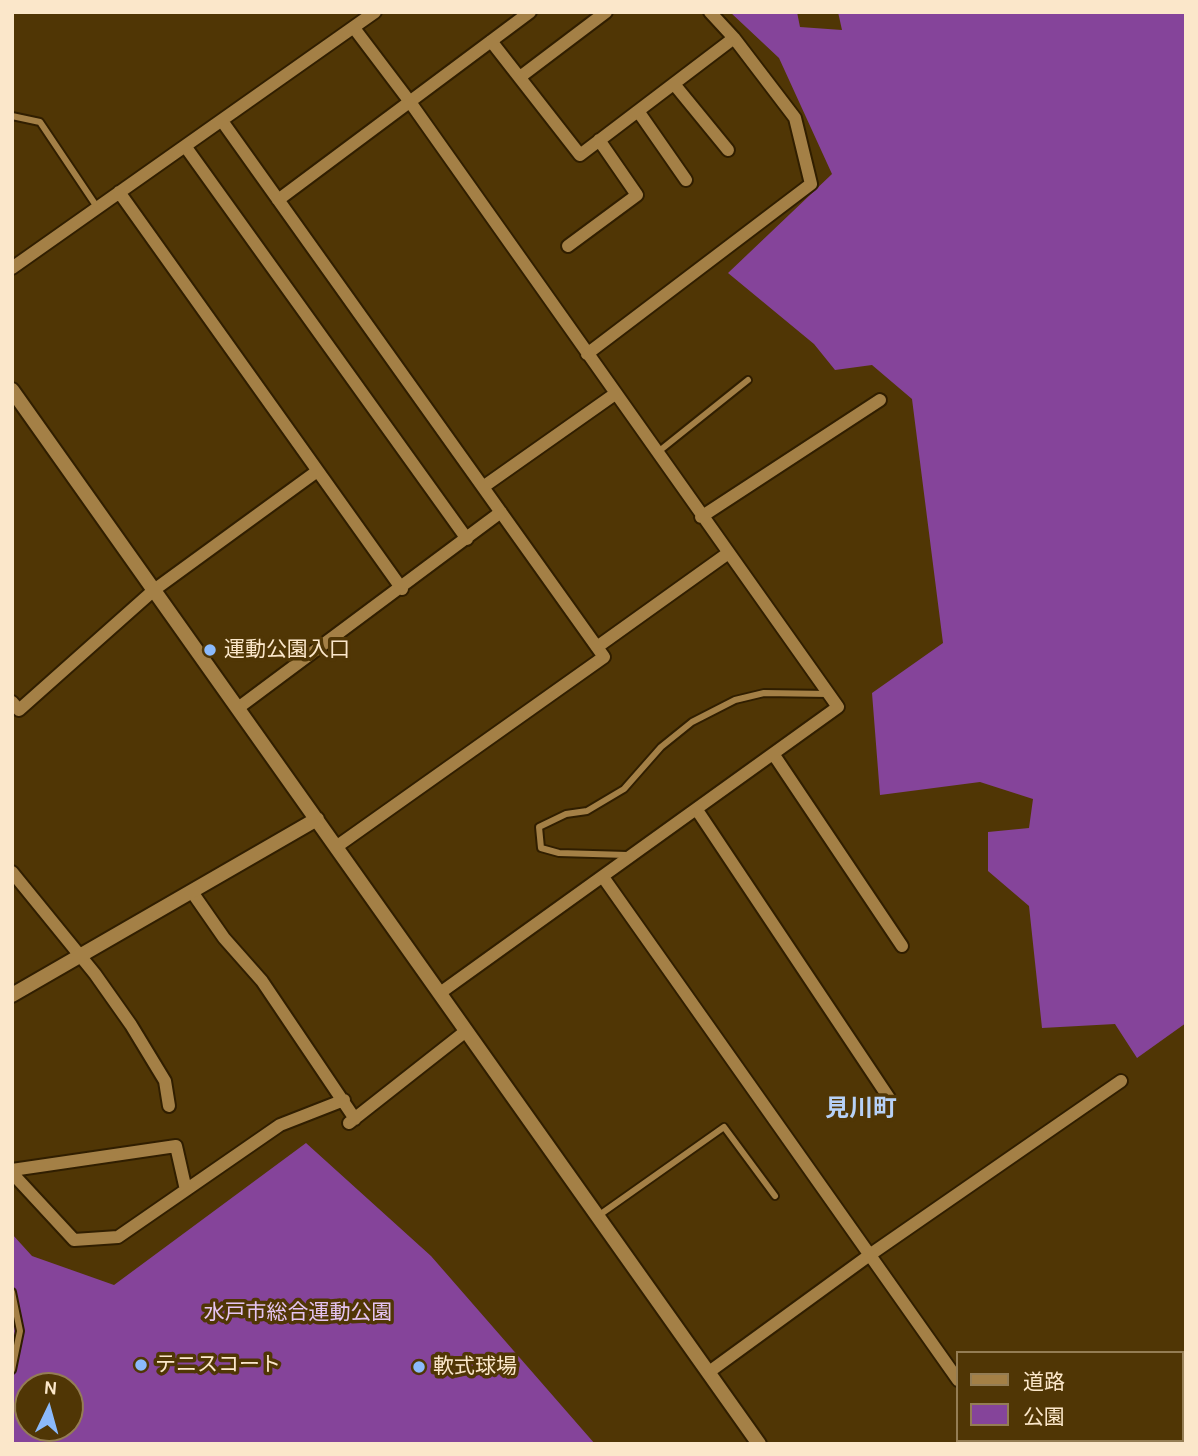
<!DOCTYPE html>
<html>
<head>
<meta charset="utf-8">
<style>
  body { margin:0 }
  #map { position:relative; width:1198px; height:1456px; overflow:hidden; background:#503605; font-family:Karla,"Noto Sans JP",sans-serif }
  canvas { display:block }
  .frame { position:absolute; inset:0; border:14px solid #fbe7ca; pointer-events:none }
  .legend { position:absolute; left:956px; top:1351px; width:228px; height:91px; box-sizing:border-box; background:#503605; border:2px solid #947d54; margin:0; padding:9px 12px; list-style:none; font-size:21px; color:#fbe7ca }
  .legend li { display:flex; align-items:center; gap:14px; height:35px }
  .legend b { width:35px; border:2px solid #947d54 }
  .north { position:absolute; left:14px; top:1372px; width:70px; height:70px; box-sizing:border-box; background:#503605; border:2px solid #947d54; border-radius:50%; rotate:5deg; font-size:19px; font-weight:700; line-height:28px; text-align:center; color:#fbe7ca }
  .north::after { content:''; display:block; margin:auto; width:24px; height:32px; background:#8bbafc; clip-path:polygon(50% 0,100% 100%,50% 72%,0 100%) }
</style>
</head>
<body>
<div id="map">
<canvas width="1198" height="1456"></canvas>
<div class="frame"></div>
<ul class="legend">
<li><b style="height:9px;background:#a48046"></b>道路</li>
<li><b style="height:19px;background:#85449a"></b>公園</li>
</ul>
<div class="north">N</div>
</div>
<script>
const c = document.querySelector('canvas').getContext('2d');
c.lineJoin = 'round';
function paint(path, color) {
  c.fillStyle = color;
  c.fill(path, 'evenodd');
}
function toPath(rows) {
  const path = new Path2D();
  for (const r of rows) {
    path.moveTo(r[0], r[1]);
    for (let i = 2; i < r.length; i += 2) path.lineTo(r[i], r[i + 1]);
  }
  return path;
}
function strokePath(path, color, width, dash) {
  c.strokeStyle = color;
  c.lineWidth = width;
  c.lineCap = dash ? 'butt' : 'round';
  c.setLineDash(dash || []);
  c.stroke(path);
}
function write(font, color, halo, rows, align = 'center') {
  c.font = font + ' Karla,"Noto Sans JP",sans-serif';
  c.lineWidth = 7;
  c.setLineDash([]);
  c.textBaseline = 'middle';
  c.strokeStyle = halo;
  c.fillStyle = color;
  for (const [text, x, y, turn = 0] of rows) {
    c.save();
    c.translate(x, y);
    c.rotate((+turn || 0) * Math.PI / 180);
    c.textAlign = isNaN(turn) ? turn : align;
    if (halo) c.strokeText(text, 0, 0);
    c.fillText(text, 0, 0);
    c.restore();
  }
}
const green = toPath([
  [730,12,797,12,800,27,842,30,838,12,1186,12,1186,1023,1137,1058,1115,1024,1042,1028,1029,906,988,871,988,832,1029,828,1033,799,980,782,880,795,872,693,943,643,912,399,872,365,835,370,814,344,728,273,832,174,779,58],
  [306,1143,431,1256,595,1444,12,1444,12,1234,32,1256,114,1285],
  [28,1386,70,1386,70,1428,28,1428]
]);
const service = toPath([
  [12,116,40,122,97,207],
  [658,452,748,380],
  [627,855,559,853,541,848,539,827,566,814,587,811,624,789,661,747,692,722,735,700,764,693,829,694],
  [598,1216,724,1127,775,1196],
  [12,1292,20,1331,12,1370]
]);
const minor = toPath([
  [354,28,410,102,838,707,440,993],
  [491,41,580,155,734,38],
  [520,77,606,12],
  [674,84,728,150],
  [638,111,686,180],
  [222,121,604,657,336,847],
  [185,146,467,539],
  [119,192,402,589],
  [278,200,530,12],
  [568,246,637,195,599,140],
  [12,268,375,12],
  [587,354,811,184,795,118,734,38,710,12],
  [483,487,615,394],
  [701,517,880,400],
  [597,647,727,554],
  [12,702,19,710,154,590,316,472],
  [238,708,501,512],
  [774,755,902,946],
  [697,810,889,1098],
  [12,872,95,974,131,1025,165,1081,169,1106],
  [603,877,958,1380],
  [192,892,224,938,262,981,355,1119],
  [349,1123,466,1031],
  [12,1170,176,1146,186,1190],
  [12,1173,74,1240,118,1237,280,1125,344,1100],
  [709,1372,871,1254,1121,1081],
  [1001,1440,1003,1444]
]);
const tertiary = toPath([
  [12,390,759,1444],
  [12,995,317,819]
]);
const markers = [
  [210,650,7,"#8bbafc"],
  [141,1365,7,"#8bbafc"],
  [419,1367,7,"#8bbafc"]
];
const poiNames = [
  ["運動公園入口",224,650],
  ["テニスコート",155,1365],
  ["軟式球場",433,1367]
];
const parkNames = [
  ["水戸市総合運動公園",298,1313]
];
const quarterNames = [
  ["見川町",861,1109]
];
paint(green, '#85449a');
strokePath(service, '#301e00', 10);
strokePath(minor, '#301e00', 16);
strokePath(tertiary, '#301e00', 18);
strokePath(service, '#a48046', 6);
strokePath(minor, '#a48046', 12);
strokePath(tertiary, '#a48046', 14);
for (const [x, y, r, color] of markers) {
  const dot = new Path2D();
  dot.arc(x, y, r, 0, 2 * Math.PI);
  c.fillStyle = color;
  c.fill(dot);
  strokePath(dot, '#503605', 2.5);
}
write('21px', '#fbe7ca', '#503605', poiNames, 'left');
write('21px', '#e5c4f1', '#503605', parkNames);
write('bold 24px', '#b7d1f7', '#503605', quarterNames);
</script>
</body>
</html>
